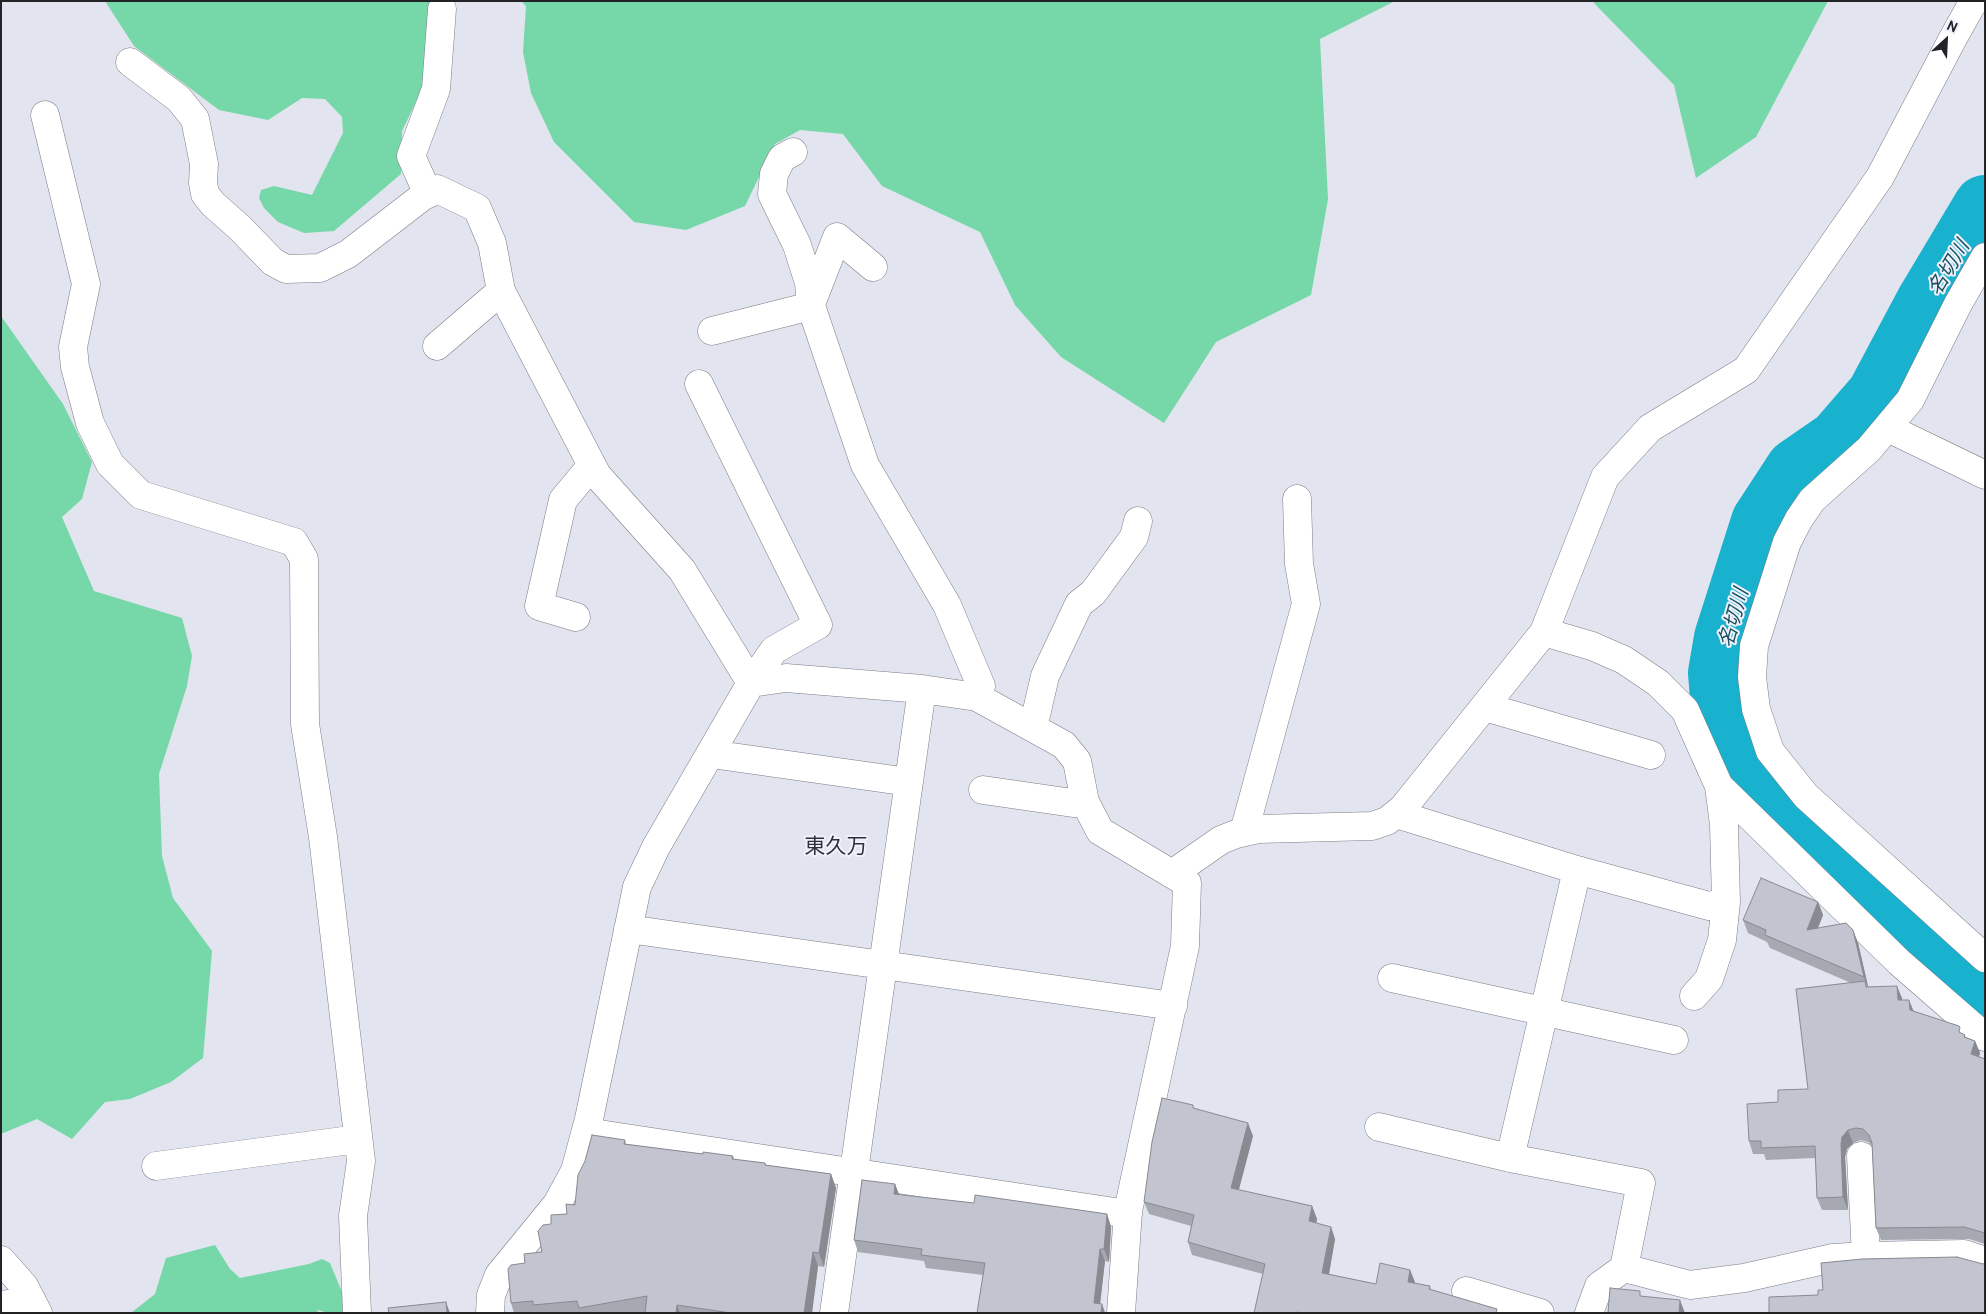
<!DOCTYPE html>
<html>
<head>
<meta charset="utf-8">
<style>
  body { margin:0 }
  #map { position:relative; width:1986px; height:1314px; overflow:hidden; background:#e2e4ef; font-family:Cabin,sans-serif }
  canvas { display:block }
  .frame { position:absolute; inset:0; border:2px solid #222327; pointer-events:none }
  .north { position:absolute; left:1921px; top:15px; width:50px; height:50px; -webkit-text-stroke:4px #eff1fc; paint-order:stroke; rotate:25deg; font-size:14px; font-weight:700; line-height:20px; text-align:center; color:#222327 }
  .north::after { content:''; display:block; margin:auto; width:18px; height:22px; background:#222327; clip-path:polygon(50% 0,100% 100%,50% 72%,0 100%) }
</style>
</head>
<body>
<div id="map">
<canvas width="1986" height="1314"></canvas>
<div class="frame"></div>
<div class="north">N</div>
</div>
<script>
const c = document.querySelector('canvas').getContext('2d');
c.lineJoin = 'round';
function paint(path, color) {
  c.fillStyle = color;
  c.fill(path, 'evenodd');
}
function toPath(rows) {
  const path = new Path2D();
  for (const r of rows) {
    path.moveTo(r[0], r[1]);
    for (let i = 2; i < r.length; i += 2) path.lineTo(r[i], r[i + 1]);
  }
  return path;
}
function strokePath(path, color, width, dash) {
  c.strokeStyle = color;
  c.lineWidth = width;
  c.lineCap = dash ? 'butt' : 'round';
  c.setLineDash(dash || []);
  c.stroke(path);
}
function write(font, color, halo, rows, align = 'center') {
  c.font = font + ' Cabin,"Noto Sans JP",sans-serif';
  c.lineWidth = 4;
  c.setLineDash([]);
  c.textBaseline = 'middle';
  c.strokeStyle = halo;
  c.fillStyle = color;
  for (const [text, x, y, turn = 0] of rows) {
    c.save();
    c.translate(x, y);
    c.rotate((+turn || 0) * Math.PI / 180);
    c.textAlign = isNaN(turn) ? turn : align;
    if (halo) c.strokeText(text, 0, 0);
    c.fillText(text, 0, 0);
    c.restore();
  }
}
const green = toPath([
  [105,1,439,1,428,77,402,131,401,174,334,231,304,233,278,222,264,208,259,198,261,190,274,186,312,195,343,133,342,117,325,99,302,98,268,120,219,110,134,46],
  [521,1,1395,1,1320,39,1328,199,1311,295,1216,342,1164,423,1061,357,1015,305,980,232,882,186,843,134,800,130,775,144,745,206,686,230,634,222,554,142,531,93,523,52,526,6],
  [1592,1,1828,1,1756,137,1696,178,1674,85],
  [1,316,63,404,92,462,82,499,62,517,94,591,182,618,192,656,187,686,159,774,162,856,173,898,212,951,203,1058,171,1082,130,1099,105,1102,72,1139,37,1119,1,1134],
  [215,1245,230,1269,240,1278,309,1264,322,1259,330,1263,344,1297,344,1306,342,1313,328,1313,318,1310,317,1313,131,1313,155,1294,166,1258]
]);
const river = toPath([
  [1985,207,1927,304,1878,396,1839,441,1797,470,1763,522,1726,638,1720,673,1723,710,1732,747,1780,811,1985,1000]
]);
const street = toPath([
  [130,62,179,99,195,119,204,164,203,183,205,194,213,204,239,227,273,262,286,269,320,268,348,254,422,197,437,189,477,208,492,243,501,291,597,475,682,570,751,683],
  [45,115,86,284,73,347,75,367,90,423,110,464,141,495,294,542,304,559,305,724,323,837,361,1161,353,1216,357,1313],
  [793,152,782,158,774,174,772,194,797,245,809,283,811,306],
  [428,194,411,156,436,89,442,9],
  [1985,257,1958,304,1910,400,1869,449,1812,500,1799,519,1787,542,1754,646,1752,677,1756,709,1770,751,1806,796,1985,958],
  [811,304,837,237,873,267],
  [712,331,811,306,865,465,947,605,981,686,977,697],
  [437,346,501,291],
  [1888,428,1985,475],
  [576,617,539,606,563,500,592,465],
  [1544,632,1592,646,1624,660,1658,683,1685,710,1719,786,1899,962,1985,1037],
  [751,683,786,678,922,689,977,697,1064,745,1077,761,1085,802,1100,831,1187,883,1185,946,1128,1211,1121,1313],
  [1485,707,1651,755],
  [1033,728,1045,676,1079,604,1093,593,1134,537,1138,521],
  [711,754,909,782],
  [983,790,1073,803,1085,802],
  [1396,814,1577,870,1510,1158,1641,1183,1624,1268,1599,1286,1589,1313],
  [1244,832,1306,604,1299,564,1297,499],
  [1577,870,1709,906,1726,902,1724,825,1719,786],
  [1172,874,1221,840,1236,834,1258,829,1372,826,1387,821,1403,808,1544,632,1605,477,1650,428,1746,370,1880,177,1952,40,1971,6,1975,1],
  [628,929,1173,1006],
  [1392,978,1674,1040],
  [1694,996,1709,979,1722,940,1726,902],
  [1379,1127,1510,1158],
  [586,1132,1128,1214],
  [156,1166,358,1139],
  [1866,1256,1964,1254,1985,1261],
  [1,1260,24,1286,38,1313],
  [1624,1268,1690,1285,1744,1278,1833,1258,1866,1256,1861,1156],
  [1466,1291,1540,1313],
  [1,1305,32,1301],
  [490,1313,491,1295,499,1275,557,1204,575,1171,589,1119,637,887,656,847,751,683,774,650,818,625,699,384],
  [834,1313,922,689]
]);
const wall = toPath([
  [1818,902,1823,915,1818,928,1853,930,1858,943,1868,987,1902,998,1902,1000,1909,1000,1913,1011,1963,1034,1966,1037,1975,1041,1980,1053,1979,1057,1985,1059,1985,1244,1969,1239,1881,1240,1876,1228,1872,1146,1868,1142,1861,1140,1853,1143,1847,1149,1845,1157,1848,1210,1822,1210,1817,1198,1815,1158,1766,1160,1764,1154,1753,1154,1749,1141,1778,1102,1808,1089,1851,983,1770,948,1767,942,1748,933,1743,920],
  [1194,1108,1253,1136,1238,1190,1312,1206,1317,1219,1316,1223,1331,1227,1335,1239,1329,1274,1376,1284,1410,1270,1415,1283,1430,1286,1431,1290,1498,1313,1254,1313,1263,1274,1192,1255,1188,1242,1191,1226,1149,1214,1144,1202],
  [625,1140,626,1144,703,1154,733,1156,734,1159,765,1163,766,1165,831,1174,836,1188,824,1267,818,1266,812,1313,645,1313,645,1312,639,1313,514,1313,511,1303,525,1263,542,1252,551,1224,567,1214],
  [895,1184,899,1195,974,1203,1107,1214,1111,1227,1109,1262,1105,1261,1100,1304,1102,1304,1105,1313,977,1313,983,1275,926,1268,924,1261,858,1252,854,1240]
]);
const shadedWall = toPath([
  [1818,902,1823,915,1812,943,1807,930],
  [1853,930,1858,943,1869,990,1864,977],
  [1897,986,1902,998,1903,1013,1898,1000],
  [1909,1000,1914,1012,1910,1010],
  [1975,1041,1980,1053,1975,1066,1971,1054],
  [1248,1123,1253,1136,1236,1201,1231,1188],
  [1848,1130,1853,1143,1847,1149,1845,1157,1848,1210,1843,1197,1841,1144,1842,1137],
  [831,1174,836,1188,824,1267,819,1253],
  [895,1184,900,1197,894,1194],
  [1312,1206,1317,1219,1314,1234,1309,1221],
  [1107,1214,1111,1227,1109,1262,1104,1249],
  [1331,1227,1335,1239,1327,1285,1322,1273],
  [1100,1249,1105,1261,1099,1313,1094,1303],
  [813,1252,818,1266,812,1313,804,1313],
  [1410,1270,1415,1282,1412,1294,1408,1282],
  [1680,1300,1685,1313,1679,1313],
  [446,1302,450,1313,447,1313],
  [1102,1304,1105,1313,1101,1313],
  [677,1305,680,1313,676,1313]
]);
const building = toPath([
  [1761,878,1818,902,1807,930,1846,923,1853,930,1864,977,1765,935,1766,930,1743,920,1761,878],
  [1865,981,1866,987,1897,986,1898,1000,1909,1000,1910,1010,1959,1026,1960,1028,1959,1032,1965,1035,1964,1037,1975,1041,1971,1054,1985,1059,1985,1233,1964,1227,1876,1228,1872,1143,1869,1135,1863,1129,1856,1128,1848,1130,1842,1137,1841,1144,1843,1197,1817,1198,1815,1146,1761,1148,1761,1141,1749,1141,1747,1104,1778,1102,1778,1090,1808,1089,1796,989,1865,981],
  [1162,1098,1193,1105,1193,1108,1248,1123,1231,1188,1312,1206,1309,1221,1331,1227,1322,1273,1376,1284,1380,1263,1410,1270,1408,1282,1430,1286,1429,1289,1497,1309,1496,1313,1301,1313,1297,1312,1297,1313,1254,1313,1265,1264,1188,1242,1194,1215,1144,1202,1152,1142,1162,1098],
  [592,1135,625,1140,624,1144,703,1154,703,1152,733,1156,732,1159,765,1163,765,1165,831,1174,819,1253,813,1252,804,1313,731,1313,677,1305,676,1313,645,1313,647,1296,579,1308,577,1301,533,1305,533,1301,511,1303,508,1269,511,1265,525,1263,524,1254,542,1252,538,1231,543,1225,551,1224,551,1215,567,1214,566,1204,575,1205,578,1175,585,1161,592,1135],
  [862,1180,895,1184,894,1194,974,1203,975,1195,1107,1214,1104,1249,1100,1249,1094,1303,1102,1304,1101,1313,977,1313,985,1263,921,1255,922,1249,854,1240,862,1180],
  [1957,1257,1983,1264,1985,1263,1985,1313,1769,1313,1769,1297,1818,1295,1818,1290,1823,1290,1821,1263,1862,1259,1957,1257],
  [1610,1288,1640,1291,1640,1296,1680,1300,1679,1313,1608,1313,1610,1288],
  [446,1302,447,1313,389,1313,388,1308,446,1302]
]);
const waterNames = [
  ["名切川",1949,268,-59],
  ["名切川",1734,618,-74]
];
const quarterNames = [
  ["東久万",836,847]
];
paint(green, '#76d7a8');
strokePath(river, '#18b1ce', 64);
strokePath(street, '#7b7c86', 29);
strokePath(street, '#fff', 28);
paint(wall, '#a7a9b2');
paint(shadedWall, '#888991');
paint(building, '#c2c4cf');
strokePath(building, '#888991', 1);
write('italic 20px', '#18505c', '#eff1fc', waterNames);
write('21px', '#2e3038', '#eff1fc', quarterNames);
</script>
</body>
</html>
